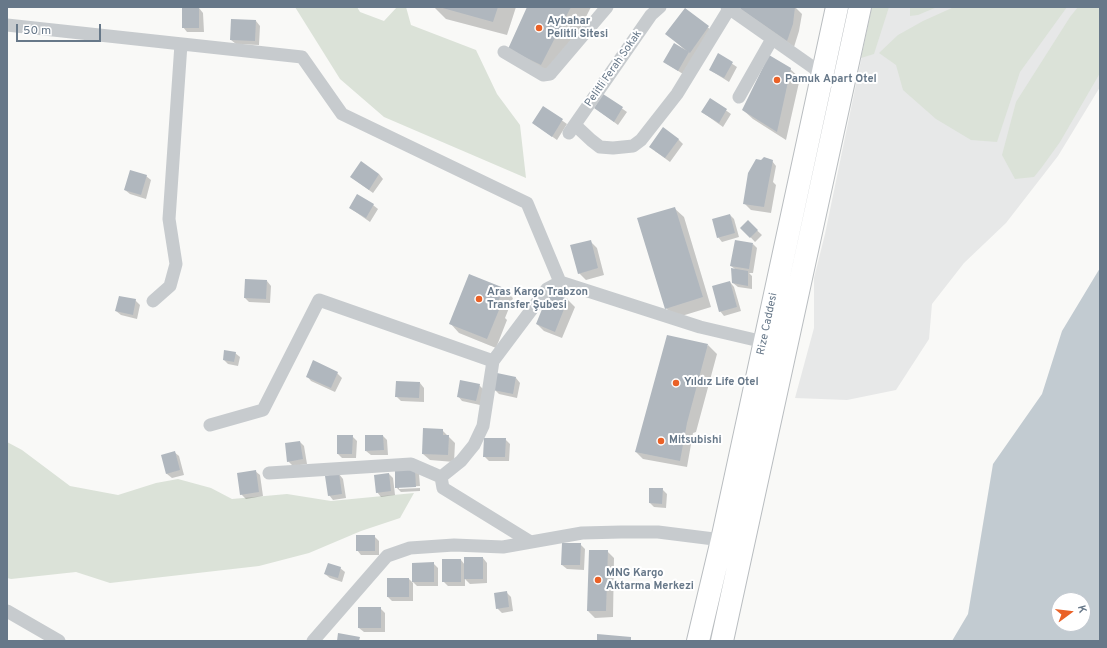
<!DOCTYPE html>
<html>
<head>
<meta charset="utf-8">
<style>
  body { margin:0 }
  #map { position:relative; width:1107px; height:648px; overflow:hidden; background:#f9f9f7; font-family:Overpass,sans-serif }
  canvas { display:block }
  .frame { position:absolute; inset:0; border:8px solid #677889; pointer-events:none }
  .north { position:absolute; left:1051px; top:592px; width:40px; height:40px; box-sizing:border-box; background:#fff; border:1px solid #c2c9d0; border-radius:50%; rotate:75deg; font-size:11px; font-weight:700; line-height:16px; text-align:center; color:#677889 }
  .north::after { content:''; display:block; margin:auto; width:14px; height:18px; background:#ea6127; clip-path:polygon(50% 0,100% 100%,50% 72%,0 100%) }
  .scale { position:absolute; left:16px; top:24px; width:85px; height:18px; box-sizing:border-box; border:2px solid #677889; border-top:0; padding-left:5px; font-size:12px; line-height:14px; white-space:nowrap; color:#677889; -webkit-text-stroke:3px #fff; paint-order:stroke }
</style>
</head>
<body>
<div id="map">
<canvas width="1107" height="648"></canvas>
<div class="frame"></div>
<div class="north">K</div>
<div class="scale">50 m</div>
</div>
<script>
const c = document.querySelector('canvas').getContext('2d');
c.lineJoin = 'round';
function paint(path, color) {
  c.fillStyle = color;
  c.fill(path, 'evenodd');
}
function toPath(rows) {
  const path = new Path2D();
  for (const r of rows) {
    path.moveTo(r[0], r[1]);
    for (let i = 2; i < r.length; i += 2) path.lineTo(r[i], r[i + 1]);
  }
  return path;
}
function strokePath(path, color, width, dash) {
  c.strokeStyle = color;
  c.lineWidth = width;
  c.lineCap = dash ? 'butt' : 'round';
  c.setLineDash(dash || []);
  c.stroke(path);
}
function write(font, color, halo, rows, align = 'center') {
  c.font = font + ' Overpass,sans-serif';
  c.lineWidth = 4;
  c.setLineDash([]);
  c.textBaseline = 'middle';
  c.strokeStyle = halo;
  c.fillStyle = color;
  for (const [text, x, y, turn = 0] of rows) {
    c.save();
    c.translate(x, y);
    c.rotate((+turn || 0) * Math.PI / 180);
    c.textAlign = isNaN(turn) ? turn : align;
    if (halo) c.strokeText(text, 0, 0);
    c.fillText(text, 0, 0);
    c.restore();
  }
}
const built = toPath([
  [872,7,1100,7,1100,87,1058,156,1006,223,964,263,932,304,929,339,896,390,847,400,795,398,814,328,814,278,825,234]
]);
const green = toPath([
  [295,7,357,7,360,12,384,21,397,7,406,7,411,25,476,50,497,94,520,125,526,178,384,117,340,79],
  [872,7,889,7,874,54,861,58],
  [910,7,937,7,918,15,910,16],
  [954,7,1067,7,1020,72,997,142,971,140,936,119,903,90,896,65,879,53,898,35,923,21],
  [1078,7,1100,7,1100,73,1060,142,1042,167,1034,177,1015,179,1002,155,1016,102,1070,17],
  [7,442,22,450,70,486,118,495,156,483,178,479,211,488,232,499,287,494,331,501,414,493,400,518,361,531,309,553,259,566,110,583,76,572,11,579,7,578]
]);
const water = toPath([
  [1100,268,1100,641,952,641,968,614,993,464,1042,394,1062,331],
  [1059,600,1083,600,1083,624,1059,624]
]);
const shadow = toPath([
  [434,7,516,7,507,35,446,19],
  [528,7,591,7,555,78,523,62],
  [795,7,802,14,799,31,794,47,739,9],
  [199,8,203,13,204,32,187,32,183,27],
  [685,9,716,34,683,74,664,62,685,50,667,34],
  [256,21,260,26,259,45,236,44,231,40],
  [719,55,737,67,729,82,710,70],
  [790,69,800,78,786,140,753,119,743,110],
  [603,95,627,112,618,125,595,108],
  [710,99,731,114,723,127,702,112],
  [543,107,567,124,557,140,533,123],
  [678,139,683,144,670,162,655,151],
  [772,161,776,166,773,182,776,185,771,213,751,210,744,203],
  [379,174,383,179,373,193,351,177],
  [146,176,151,180,146,199,130,194,125,190],
  [373,205,378,209,370,222,350,208],
  [674,208,684,217,711,307,675,318,666,308],
  [730,215,734,219,739,237,722,242,718,237],
  [748,222,762,235,755,242,742,228],
  [590,241,597,248,604,275,586,280,579,273],
  [753,244,757,248,753,273,749,273,752,276,752,289,738,287,733,283,735,269,731,266],
  [267,281,271,286,270,303,249,302,245,298],
  [730,282,734,287,741,311,724,316,720,311],
  [503,289,513,298,505,318,507,320,496,348,459,333,450,323],
  [550,293,568,300,575,307,562,338,544,331,537,324],
  [135,300,140,305,137,319,121,315,116,311],
  [708,345,717,354,696,432,693,433,687,467,643,459,636,452],
  [235,353,240,357,238,366,228,364,224,360],
  [337,373,342,378,335,392,311,381,307,376],
  [516,378,520,383,517,398,499,394,495,390],
  [420,383,424,388,424,402,401,401,396,396],
  [479,385,484,390,480,405,462,401,458,396],
  [442,430,455,443,454,462,430,460,423,454],
  [352,436,357,441,356,458,342,458,338,454],
  [383,436,387,440,388,455,371,455,366,451],
  [505,439,510,444,509,461,489,461,484,456],
  [300,442,304,446,307,464,293,466,288,461],
  [174,452,179,456,184,475,172,478,167,474,162,456],
  [415,470,419,474,420,486,399,487,399,489,420,488,420,491,401,492,396,487],
  [255,471,260,475,263,496,246,499,241,494],
  [339,474,343,479,346,498,333,500,329,495],
  [389,474,393,478,395,495,381,497,377,492],
  [662,489,667,494,666,508,654,507,650,503],
  [374,536,379,541,379,555,361,555,357,550],
  [580,544,585,549,584,570,567,569,562,565],
  [607,551,614,558,613,617,595,618,588,611],
  [483,558,487,563,487,583,470,584,465,579,465,586,448,586,443,581,461,560,465,565],
  [433,563,438,568,438,586,417,586,413,582,413,601,392,601,388,597,409,579,413,583,413,564],
  [340,568,345,572,342,582,330,578,325,574],
  [507,593,511,597,513,611,502,613,497,608],
  [380,608,385,613,385,632,364,632,359,628]
]);
const building = toPath([
  [182,7,199,7,199,28,182,28],
  [439,7,498,7,493,22],
  [527,7,571,7,541,65,508,49],
  [738,7,795,7,793,24,787,41],
  [685,8,709,26,690,53,665,34],
  [231,19,256,20,255,41,230,40],
  [674,43,689,52,678,71,663,62],
  [718,53,733,62,724,78,709,70],
  [769,55,791,68,777,132,742,110],
  [603,94,623,107,614,122,594,108],
  [710,98,727,109,719,123,701,112],
  [543,106,563,119,552,137,532,123],
  [663,127,679,139,665,158,649,147],
  [764,157,773,160,764,207,743,204,748,173,756,159,761,160],
  [361,161,379,174,369,190,350,177],
  [130,170,147,175,141,195,124,190],
  [357,194,374,204,366,218,349,208],
  [675,207,703,297,665,309,637,218],
  [730,214,735,233,717,238,712,219],
  [748,220,758,230,750,238,740,228],
  [591,240,598,268,578,274,570,245],
  [735,240,753,243,749,269,730,266],
  [731,268,748,271,748,286,732,283],
  [469,274,504,288,495,309,499,310,487,339,449,324],
  [245,279,267,280,266,299,244,298],
  [730,281,737,307,719,312,712,286],
  [549,292,568,299,555,332,536,324],
  [119,296,136,299,133,315,115,311],
  [667,335,708,344,687,423,680,461,635,452],
  [224,350,236,352,234,362,223,360],
  [313,360,338,372,331,388,306,377],
  [497,373,516,377,513,394,493,390],
  [460,380,480,384,476,401,457,397],
  [396,381,420,382,419,398,395,397],
  [423,428,443,429,443,435,449,435,448,455,422,454],
  [337,435,353,435,352,454,337,454],
  [365,435,383,435,384,450,365,451],
  [484,438,506,438,505,457,483,457],
  [300,441,303,459,287,462,285,443],
  [175,451,180,470,166,474,161,455],
  [415,469,416,487,395,488,395,470],
  [256,470,259,492,240,495,237,473],
  [339,473,342,494,328,496,325,476],
  [389,473,391,491,376,493,374,475],
  [649,488,663,488,662,504,649,503],
  [356,535,375,535,375,551,356,551],
  [562,543,581,543,580,565,561,565],
  [589,550,608,550,606,611,587,611],
  [464,557,483,557,483,579,464,579],
  [442,559,461,559,461,582,442,582],
  [434,562,434,582,412,582,412,563],
  [328,563,341,567,338,578,324,574],
  [387,578,409,578,409,597,387,597],
  [507,591,509,607,496,609,494,593],
  [358,607,381,607,381,628,358,628],
  [338,633,360,637,359,641,337,641],
  [597,634,631,637,631,641,597,641]
]);
const minor = toPath([
  [727,7,821,73],
  [7,25,302,57,342,114,527,203,560,282,700,327,764,342],
  [504,52,543,75,550,74,607,7],
  [739,97,772,39],
  [575,125,591,140,600,147,613,148,633,146,641,140,677,94,729,9],
  [569,133,651,15,660,7],
  [153,301,170,286,176,264,169,219,181,44],
  [493,361,547,289,560,282],
  [210,425,263,410,319,300,493,361,483,426,474,445,461,461,441,477,443,488,529,541],
  [269,473,411,464,441,477],
  [7,611,59,641],
  [313,641,387,556,410,548,454,545,503,547,582,533,621,532,658,532,722,540]
]);
const trunk = toPath([
  [698,641,722,540,837,7],
  [722,641,860,7]
]);
const markers = [
  [539,28,4,"#ea6127"],
  [777,80,4,"#ea6127"],
  [479,299,4,"#ea6127"],
  [676,383,4,"#ea6127"],
  [661,441,4,"#ea6127"],
  [598,580,4,"#ea6127"]
];
const poiNames = [
  ["Aybahar",547,22],
  ["Pelitli Sitesi",547,35],
  ["Pamuk Apart Otel",785,80],
  ["Aras Kargo Trabzon",487,293],
  ["Transfer Şubesi",487,306],
  ["Yıldız Life Otel",684,383],
  ["Mitsubishi",669,441],
  ["MNG Kargo",606,574],
  ["Aktarma Merkezi",606,587]
];
const streetNames = [
  ["Pelitli Ferah Sokak",614,69,-55],
  ["Rize Caddesi",768,324,-78]
];
paint(built, '#e7e8e8');
paint(green, '#dbe2d8');
paint(water, '#c2cbd1');
paint(shadow, '#0003');
paint(building, '#b0b7be');
strokePath(trunk, '#b9bdc0', 24);
strokePath(minor, '#c7cbce', 13);
strokePath(trunk, '#fff', 22);
for (const [x, y, r, color] of markers) {
  const dot = new Path2D();
  dot.arc(x, y, r, 0, 2 * Math.PI);
  c.fillStyle = color;
  c.fill(dot);
  strokePath(dot, '#fff', 1.5);
}
write('bold 11px', '#677889', '#fff', poiNames, 'left');
write('11px', '#677889', '#fff', streetNames);
</script>
</body>
</html>
